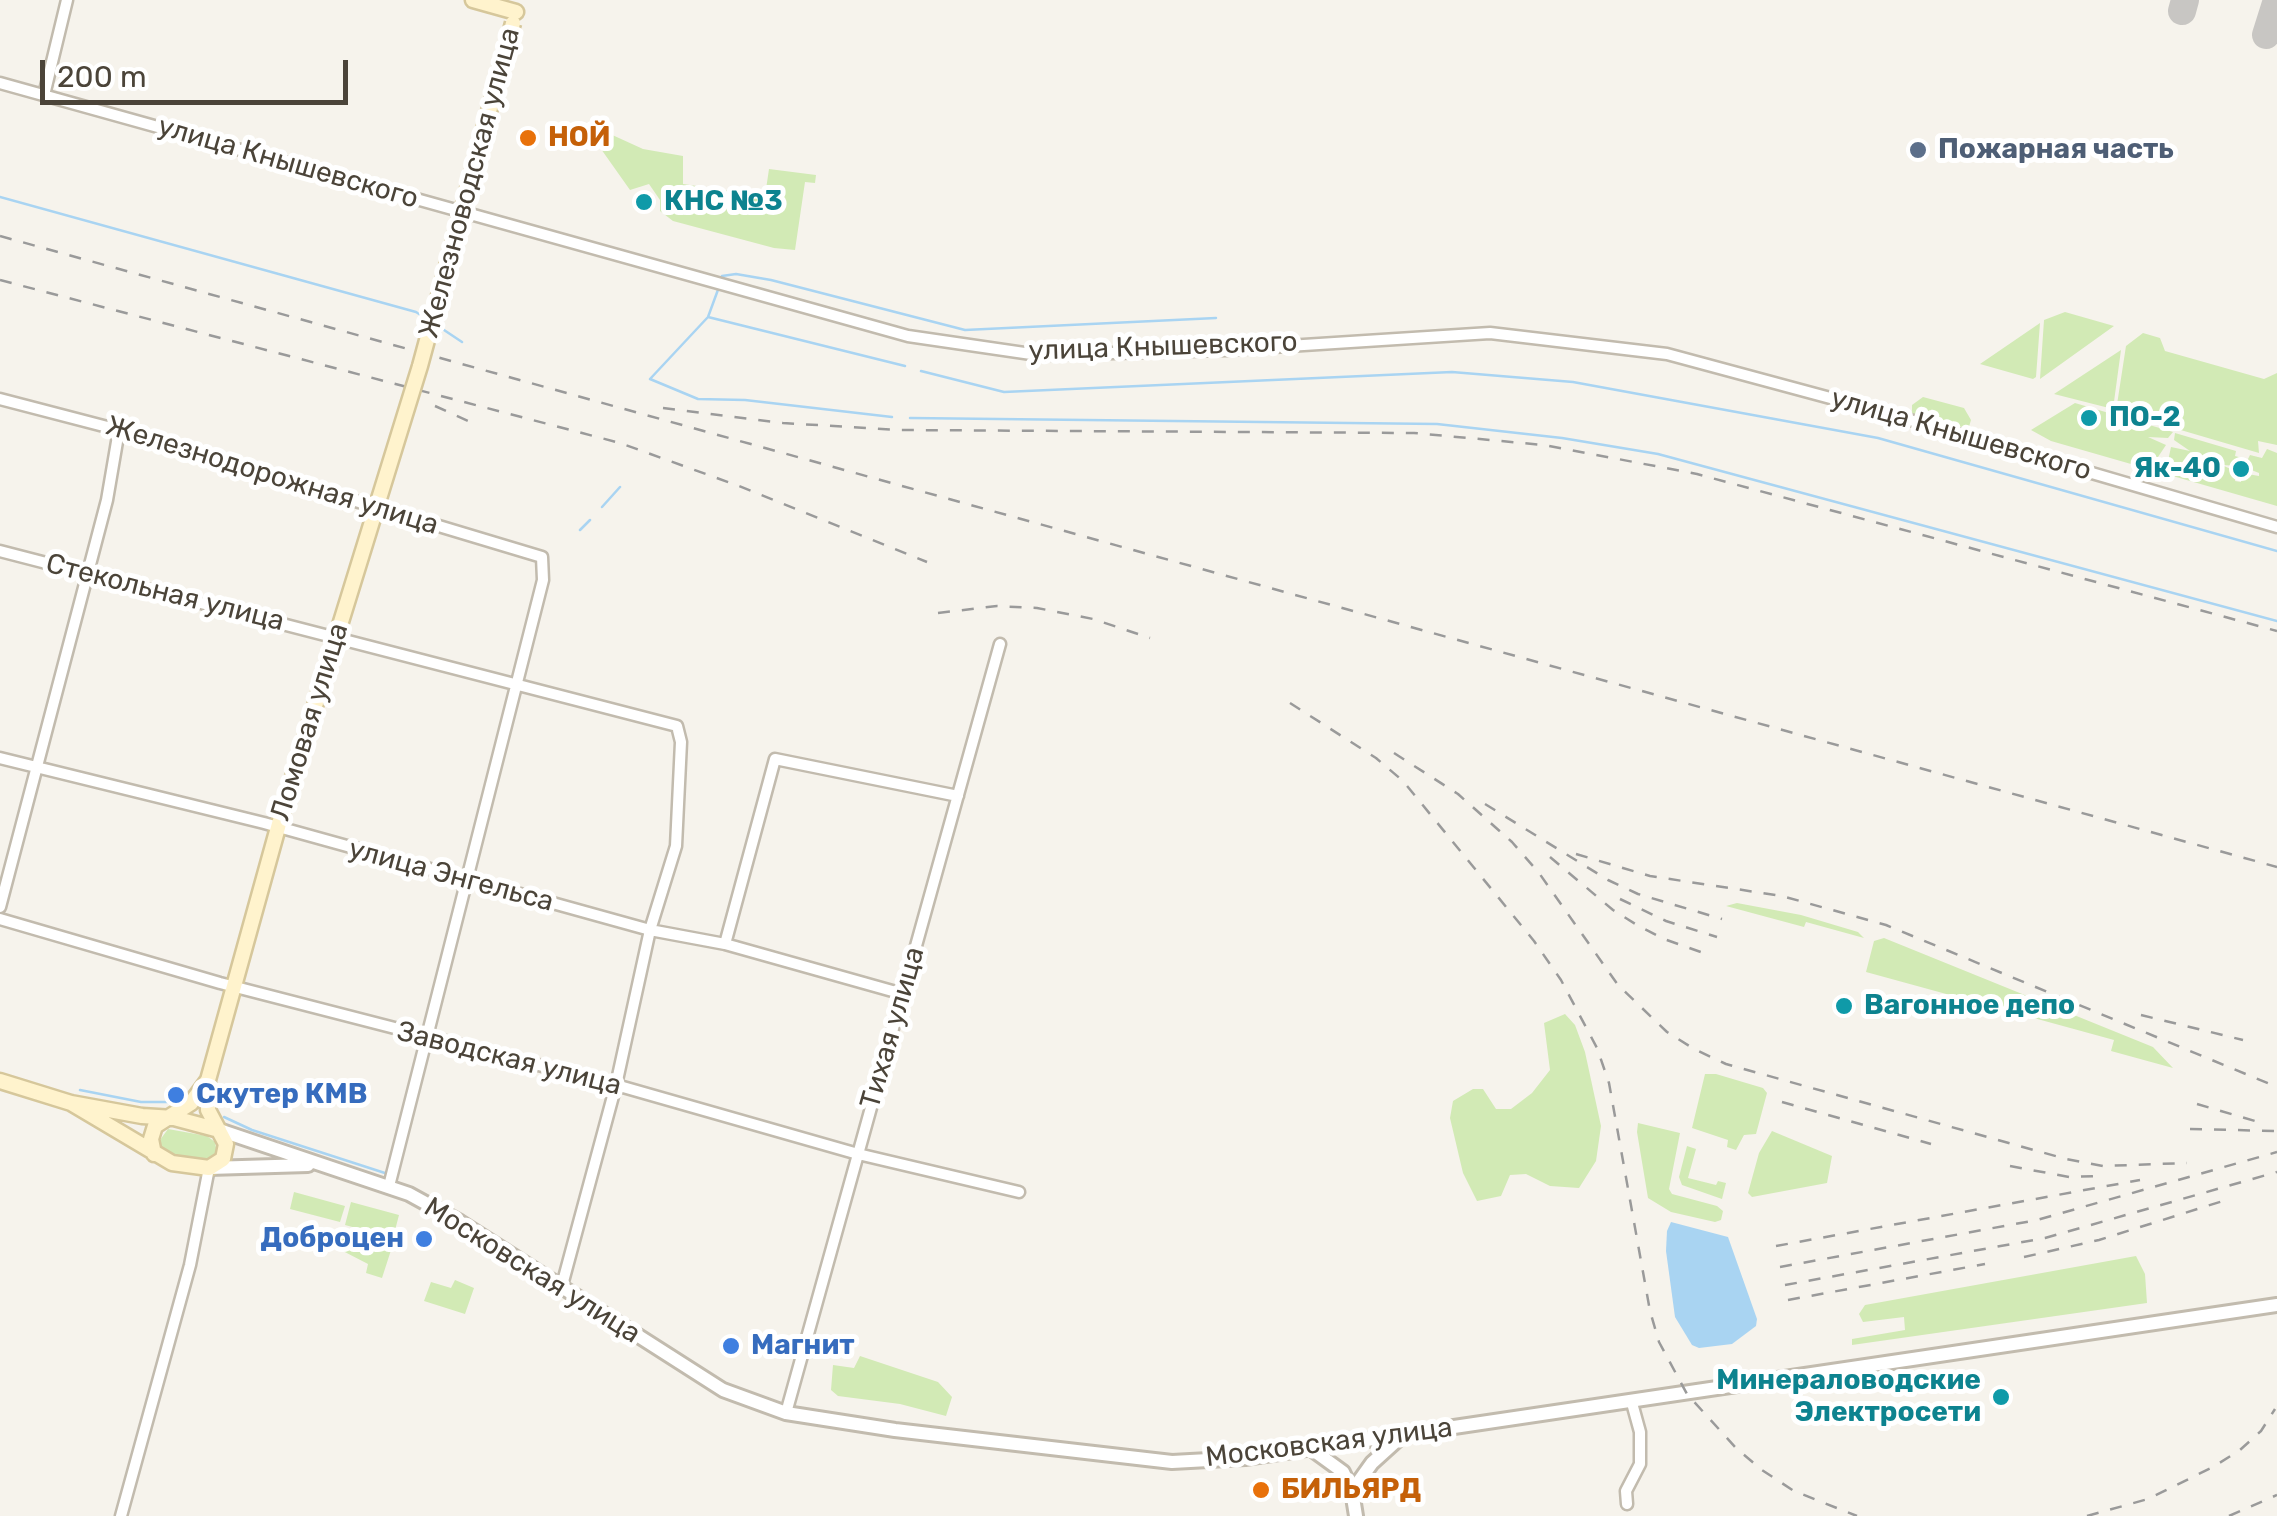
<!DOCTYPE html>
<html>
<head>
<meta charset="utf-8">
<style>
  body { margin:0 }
  #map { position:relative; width:2277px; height:1516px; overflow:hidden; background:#f6f3ec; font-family:Rubik,sans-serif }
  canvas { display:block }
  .scale { position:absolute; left:40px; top:60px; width:308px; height:45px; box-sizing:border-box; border:5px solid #4b4439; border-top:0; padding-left:12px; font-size:30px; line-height:35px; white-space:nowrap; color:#4b4439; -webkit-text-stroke:8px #fff; paint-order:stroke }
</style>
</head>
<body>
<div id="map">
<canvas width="2277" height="1516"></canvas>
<div class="scale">200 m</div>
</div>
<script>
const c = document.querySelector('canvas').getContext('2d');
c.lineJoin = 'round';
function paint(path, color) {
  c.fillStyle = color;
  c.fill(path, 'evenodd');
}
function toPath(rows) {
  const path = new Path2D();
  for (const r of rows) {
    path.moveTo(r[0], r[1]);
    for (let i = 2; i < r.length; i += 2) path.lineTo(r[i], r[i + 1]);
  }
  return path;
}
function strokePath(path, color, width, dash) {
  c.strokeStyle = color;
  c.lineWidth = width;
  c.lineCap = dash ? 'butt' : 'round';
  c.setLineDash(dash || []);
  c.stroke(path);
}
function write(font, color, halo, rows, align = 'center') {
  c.font = font + ' Rubik,sans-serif';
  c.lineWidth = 10;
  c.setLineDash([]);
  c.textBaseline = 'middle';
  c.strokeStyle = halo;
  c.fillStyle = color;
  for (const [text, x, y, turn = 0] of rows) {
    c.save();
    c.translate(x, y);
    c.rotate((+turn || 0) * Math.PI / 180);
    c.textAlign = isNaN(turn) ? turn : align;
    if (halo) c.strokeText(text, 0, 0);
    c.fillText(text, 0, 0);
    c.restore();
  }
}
const green = toPath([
  [597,128,643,149,683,156,683,184,765,196,769,169,816,175,815,183,805,182,795,250,774,248,673,221,660,211,660,200,649,184,630,190,589,132],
  [2065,312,2114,326,2040,379,2044,320],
  [2040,323,2036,377,2033,379,1980,364],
  [2143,333,2160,338,2165,351,2264,379,2277,373,2277,445,2258,441,2259,453,2116,411,2126,346],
  [2121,350,2113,409,2054,394],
  [1923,397,1964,408,1971,420,1968,430,1912,414,1912,405],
  [2075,403,2173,432,2168,438,2148,437,2166,445,2158,457,2168,461,2171,447,2190,451,2174,440,2175,433,2236,451,2235,456,2242,458,2239,466,2222,465,2237,472,2235,481,2241,482,2242,473,2259,476,2259,473,2244,467,2250,455,2262,458,2267,449,2277,453,2277,506,2051,441,2031,430],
  [1737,903,1801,915,1858,932,1864,938,1806,922,1804,927,1726,906],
  [1884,938,2153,1047,2173,1068,2111,1051,2114,1040,1866,972,1874,941],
  [1565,1014,1575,1025,1585,1052,1601,1126,1596,1161,1579,1188,1550,1186,1526,1174,1510,1175,1501,1196,1477,1201,1463,1173,1450,1118,1453,1101,1473,1089,1483,1089,1496,1109,1511,1109,1532,1093,1550,1070,1544,1023],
  [1705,1074,1716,1074,1763,1088,1767,1093,1756,1134,1744,1135,1736,1150,1727,1147,1728,1140,1692,1128],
  [1638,1123,1680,1133,1669,1189,1672,1194,1717,1206,1723,1211,1721,1220,1715,1222,1671,1212,1648,1198,1637,1132],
  [168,1129,207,1136,215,1142,217,1153,202,1163,171,1155,161,1147,160,1140],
  [1772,1131,1832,1156,1827,1183,1752,1197,1748,1193,1759,1153],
  [1687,1146,1696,1149,1688,1178,1716,1185,1718,1181,1726,1183,1722,1199,1682,1185,1679,1177],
  [294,1192,345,1206,340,1222,290,1209],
  [351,1202,399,1215,393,1238,345,1225],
  [346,1230,393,1244,382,1278,366,1273,368,1264,339,1249],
  [2136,1256,2145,1274,2147,1303,1852,1345,1852,1339,1905,1330,1904,1317,1863,1322,1859,1314,1865,1305],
  [455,1280,474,1288,465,1314,424,1301,431,1282,451,1288],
  [860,1356,938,1382,952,1397,946,1416,900,1404,838,1396,831,1390,833,1365,854,1368]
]);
const water = toPath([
  [1671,1222,1728,1237,1757,1319,1756,1326,1732,1344,1699,1348,1692,1345,1675,1317,1666,1251,1667,1231]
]);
const stream = toPath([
  [0,197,416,312,427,319],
  [721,279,722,276,736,274,771,280,965,330,1216,318],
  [719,287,708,317,650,379,698,399,745,400,892,417],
  [708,317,905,366],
  [438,326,462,342],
  [921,371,1004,392,1452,372,1573,382,1878,438,2277,551],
  [910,418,1437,424,1562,438,1658,454,2277,621],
  [602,507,620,487],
  [580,530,590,520],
  [80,1090,141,1102,174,1102],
  [224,1117,252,1130,388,1174]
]);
const taxiway = toPath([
  [2182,11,2185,0],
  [2266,35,2277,0]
]);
const minor = toPath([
  [0,83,908,336,1038,355,1226,350,1490,333,1667,354,1886,413,2277,527],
  [44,95,67,0],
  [0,399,119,430,542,557,543,580,389,1186],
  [0,551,677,726,681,742,676,846,650,930,616,1085,561,1289],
  [0,758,264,823,650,930,725,944,903,994],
  [0,907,107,500,119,430],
  [0,919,220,983,616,1085,858,1154,1019,1192],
  [725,944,775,759,958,796],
  [786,1413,1000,644],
  [1627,1504,1626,1491,1640,1464,1640,1432,1632,1403],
  [121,1516,190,1265,209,1168]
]);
const tertiary = toPath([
  [219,1130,409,1194,460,1222,723,1390,786,1413,895,1430,1172,1462,1245,1458,2277,1305],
  [209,1168,308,1165],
  [1310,1448,1343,1472,1352,1491,1356,1516],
  [1352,1491,1372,1463,1404,1434]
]);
const secondary = toPath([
  [473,0,516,12],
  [0,1081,71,1103,142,1116,174,1118,219,1130],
  [71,1103,172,1163,209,1168,223,1159,226,1144,208,1110,208,1080,282,813],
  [154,1154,151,1139,155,1126,191,1103,208,1080]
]);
const rail = toPath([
  [0,236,2277,867],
  [0,280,620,443,739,486,927,562],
  [435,406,468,421],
  [663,408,783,423,899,430,1414,433,1544,445,1697,474,2277,631],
  [938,613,997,606,1037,608,1093,619,1150,638],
  [1290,703,1376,758,1403,781,1534,941,1561,980,1597,1048,1609,1083,1650,1311,1659,1342,1687,1394,1736,1448,1762,1470,1794,1491,1857,1516],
  [1394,753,1458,794,1512,842,1539,873,1618,985,1667,1032,1694,1049,1726,1064,2066,1159,2103,1166,2187,1163],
  [1485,804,1608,880,1638,894,1722,919],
  [1576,854,1650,876,1782,896,1886,925,2277,1087],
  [1550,857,1613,910,1637,925,1664,939,1712,956],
  [1620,899,1666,921,1717,937],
  [2141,1015,2243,1040],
  [1782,1102,1931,1144],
  [2197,1104,2262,1123],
  [2190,1129,2277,1131],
  [2010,1166,2069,1177,2100,1176],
  [1776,1246,2140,1180],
  [2024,1257,2099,1240,2226,1200],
  [1780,1267,2037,1220,2277,1152],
  [1785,1285,2045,1238,2277,1172],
  [1788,1300,1985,1264],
  [2087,1516,2148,1499,2213,1467,2240,1450,2261,1431,2275,1409],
  [2229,1516,2277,1495]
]);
const secondaryBridge = toPath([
  [282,813,420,366,513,23]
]);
const markers = [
  [528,138,10,"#e8710a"],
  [1918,150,10,"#5c6f8a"],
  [644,202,10,"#0f9aa8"],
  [2089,418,10,"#0f9aa8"],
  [2241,469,10,"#0f9aa8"],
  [1844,1006,10,"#0f9aa8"],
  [176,1095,10,"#3f7fe0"],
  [424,1239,10,"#3f7fe0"],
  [731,1346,10,"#3f7fe0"],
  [2001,1397,10,"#0f9aa8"],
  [1261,1490,10,"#e8710a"]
];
const foodNames = [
  ["НОЙ",548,138],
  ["БИЛЬЯРД",1281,1490]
];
const serviceNames = [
  ["Пожарная часть",1938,150]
];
const streetNames = [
  ["улица Кнышевского",288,163,16],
  ["Железноводская улица",470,183,-75],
  ["улица Кнышевского",1163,347,-2],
  ["улица Кнышевского",1961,435,16],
  ["Железнодорожная улица",272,476,17],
  ["Стекольная улица",165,593,14],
  ["Ломовая улица",310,722,-73],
  ["улица Энгельса",451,876,15],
  ["Тихая улица",893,1028,-74],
  ["Заводская улица",509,1059,14],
  ["Московская улица",532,1271,32],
  ["Московская улица",1329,1443,-7]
];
const cultureNames = [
  ["КНС №3",664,202],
  ["ПО-2",2109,418],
  ["Як-40",2221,469,"right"],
  ["Вагонное депо",1864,1006],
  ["Минераловодские",1981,1381,"right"],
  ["Электросети",1981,1413,"right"]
];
const shopNames = [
  ["Скутер КМВ",196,1095],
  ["Доброцен",404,1239,"right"],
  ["Магнит",751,1346]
];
paint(green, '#d2eab5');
paint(water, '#a9d4f2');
strokePath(stream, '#a9d4f2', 2.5);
strokePath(taxiway, '#c8c6c3', 28);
strokePath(minor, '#c2bbae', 15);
strokePath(tertiary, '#c2bbae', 18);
strokePath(secondary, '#d6c79b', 19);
strokePath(minor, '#fff', 10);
strokePath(tertiary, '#fff', 12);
strokePath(secondary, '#fff3cd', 14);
strokePath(rail, '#9a9a9a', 2.5, [12, 12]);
strokePath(secondaryBridge, '#d6c79b', 19, []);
strokePath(secondaryBridge, '#fff3cd', 14);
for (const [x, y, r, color] of markers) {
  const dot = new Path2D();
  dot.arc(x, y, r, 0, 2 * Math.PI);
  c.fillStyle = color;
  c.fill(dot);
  strokePath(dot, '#fff', 4);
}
write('bold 28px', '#c56008', '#fff', foodNames, 'left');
write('bold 28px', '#4e5e75', '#fff', serviceNames, 'left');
write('28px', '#4b4439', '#fff', streetNames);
write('bold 28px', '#0d838f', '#fff', cultureNames, 'left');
write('bold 28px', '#366cbe', '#fff', shopNames, 'left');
</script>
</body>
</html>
